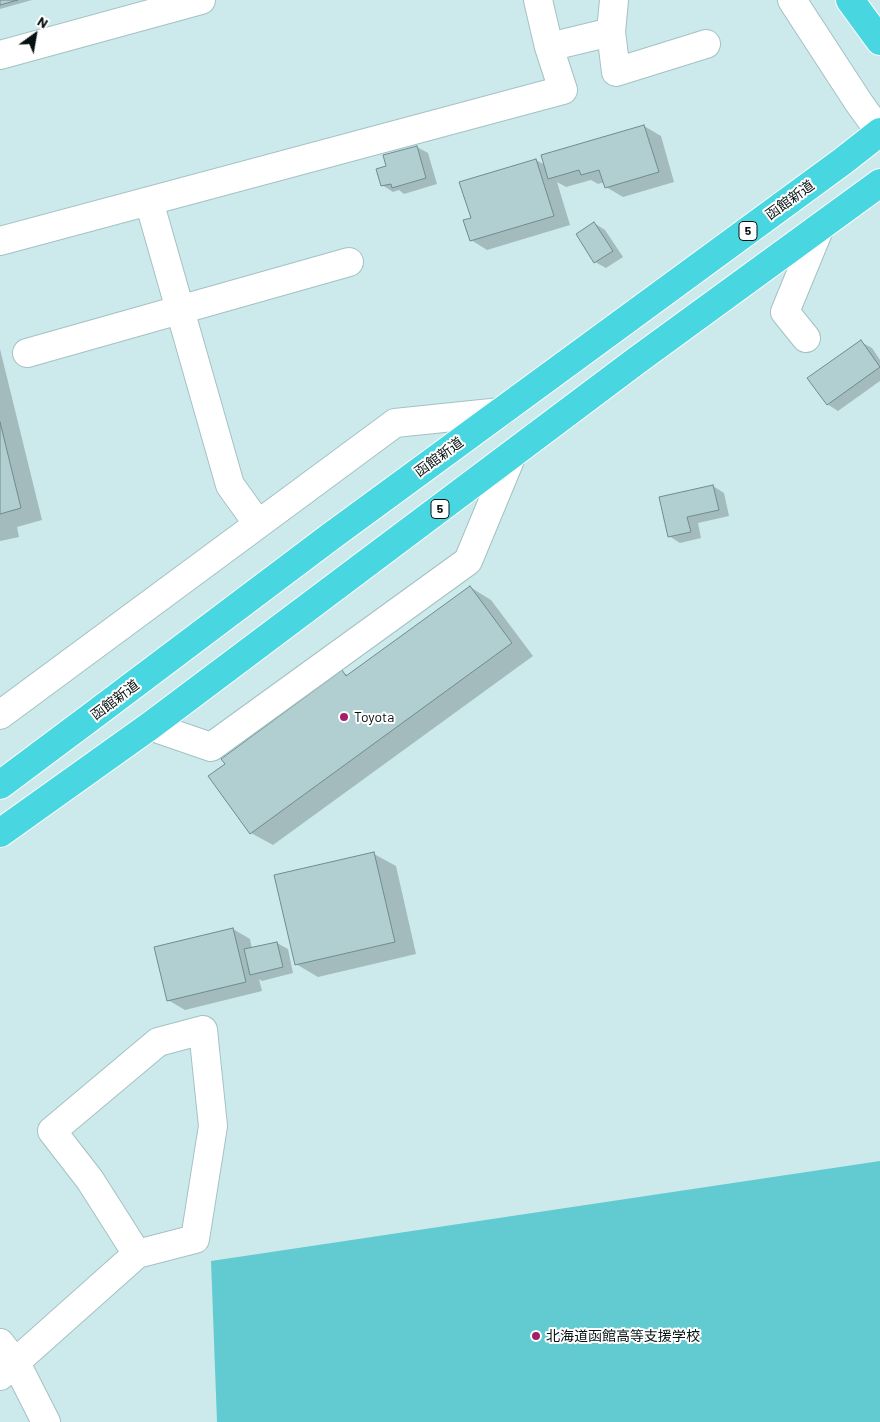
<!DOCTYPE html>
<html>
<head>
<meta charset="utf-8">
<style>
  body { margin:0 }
  #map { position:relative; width:880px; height:1422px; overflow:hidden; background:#cceaec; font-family:Barlow,sans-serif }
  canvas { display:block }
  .north { position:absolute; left:10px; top:10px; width:50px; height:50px; -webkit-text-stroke:4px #fff; paint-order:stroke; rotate:32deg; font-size:14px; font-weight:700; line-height:20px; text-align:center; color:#061111 }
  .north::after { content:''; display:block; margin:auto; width:18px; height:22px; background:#061111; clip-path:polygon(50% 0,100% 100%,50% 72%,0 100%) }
</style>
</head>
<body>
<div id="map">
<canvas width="880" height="1422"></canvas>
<div class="north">N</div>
</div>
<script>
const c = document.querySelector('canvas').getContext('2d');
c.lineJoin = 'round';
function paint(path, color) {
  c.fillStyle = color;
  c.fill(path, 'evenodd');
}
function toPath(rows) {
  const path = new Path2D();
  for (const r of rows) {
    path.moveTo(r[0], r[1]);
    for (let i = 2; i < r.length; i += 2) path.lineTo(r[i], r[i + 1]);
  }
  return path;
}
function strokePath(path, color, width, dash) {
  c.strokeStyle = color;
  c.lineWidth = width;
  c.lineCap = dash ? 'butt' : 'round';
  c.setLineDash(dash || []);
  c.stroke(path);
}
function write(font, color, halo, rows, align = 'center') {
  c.font = font + ' Barlow,"Noto Sans JP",sans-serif';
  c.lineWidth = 4;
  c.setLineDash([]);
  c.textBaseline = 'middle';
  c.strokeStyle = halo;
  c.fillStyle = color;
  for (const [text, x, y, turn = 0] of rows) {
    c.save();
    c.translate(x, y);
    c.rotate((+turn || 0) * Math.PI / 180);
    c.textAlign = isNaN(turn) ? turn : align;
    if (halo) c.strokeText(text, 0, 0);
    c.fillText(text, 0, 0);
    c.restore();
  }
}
const green = toPath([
  [880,1161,880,1422,217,1422,211,1261]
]);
const shadow = toPath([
  [0,0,32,0,0,9],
  [644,126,661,136,674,182,623,197,606,187,605,182,598,184,591,180,566,187,557,182,570,225,487,250,471,240,472,219,536,160,545,165],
  [417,147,428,153,437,184,404,194,399,190,393,192,382,185,388,167],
  [594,223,605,230,623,257,606,268,595,262],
  [861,342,872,348,880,360,880,381,838,411,827,404],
  [0,349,42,520,17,527,19,537,0,541],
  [713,486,724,493,729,516,698,523,701,538,680,543,669,536],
  [470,587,491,600,533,656,273,845,251,833,227,764,342,672,349,676],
  [374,854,396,866,416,954,318,977,296,964],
  [233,929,250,939,252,949,277,943,288,949,293,973,262,981,259,979,262,991,185,1010,168,1000]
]);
const building = toPath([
  [0,0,18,0,0,5,0,0],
  [644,125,659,172,605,188,599,170,581,175,579,170,548,179,541,155,644,125],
  [417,146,426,178,392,188,391,184,381,186,376,169,386,166,383,155,417,146],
  [536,159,554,216,470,241,463,220,471,218,459,182,536,159],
  [594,222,613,251,594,263,576,234,594,222],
  [861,340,880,367,827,405,807,378,861,340],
  [0,422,21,508,0,514,0,422],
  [713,485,719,510,687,517,691,532,668,537,659,497,713,485],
  [470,586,512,643,250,834,208,776,225,764,221,759,342,670,346,676,470,586],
  [374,852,395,942,295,965,274,875,374,852],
  [233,928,246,982,167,1001,154,947,233,928],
  [277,942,283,967,250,975,244,949,277,942]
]);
const minor = toPath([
  [538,0,549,47],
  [792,0,859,103,880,132],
  [611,32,614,0],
  [0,55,201,0],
  [149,201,230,485,258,524],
  [0,241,563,90,549,47,611,32,616,72,706,44],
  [806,338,785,312,820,227],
  [27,353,349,262],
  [0,715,395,423,501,412],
  [150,726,211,747,468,561,512,455],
  [0,1343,16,1363,46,1422],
  [0,1376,137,1254,195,1239,213,1126,203,1030,158,1042,52,1131,90,1180,137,1254]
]);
const highway = toPath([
  [850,0,880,41],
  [0,785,91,717,330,537,843,161,880,132],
  [0,833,150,726,636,361,880,183]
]);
const markers = [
  [344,717,5,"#a41f6b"],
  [536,1336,5,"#a41f6b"]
];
const shields = [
  [748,231,18],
  [440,509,18]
];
const shieldNames = [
  ["5",748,231],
  ["5",440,509]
];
const streetNames = [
  ["函館新道",790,200,-36],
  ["函館新道",439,457,-36],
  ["函館新道",115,700,-37]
];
const poiNames = [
  ["Toyota",354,717],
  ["北海道函館高等支援学校",546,1336]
];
paint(green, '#62cbd2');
paint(shadow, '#0003');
paint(building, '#b1cfd1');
strokePath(building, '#6f8b8d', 1);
strokePath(minor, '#a4c1c3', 30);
strokePath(highway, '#fff', 30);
strokePath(minor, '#fff', 28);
strokePath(highway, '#48d7e1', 28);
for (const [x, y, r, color] of markers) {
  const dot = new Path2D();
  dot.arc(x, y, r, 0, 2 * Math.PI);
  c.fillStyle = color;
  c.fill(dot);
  strokePath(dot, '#fff', 2);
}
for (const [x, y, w] of shields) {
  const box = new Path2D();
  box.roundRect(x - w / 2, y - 9.5, w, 19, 4);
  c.fillStyle = '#fff';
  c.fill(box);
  strokePath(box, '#061111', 1);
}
write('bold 12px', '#061111', null, shieldNames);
write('14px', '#061111', '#fff', streetNames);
write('14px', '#061111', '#fff', poiNames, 'left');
</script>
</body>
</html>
